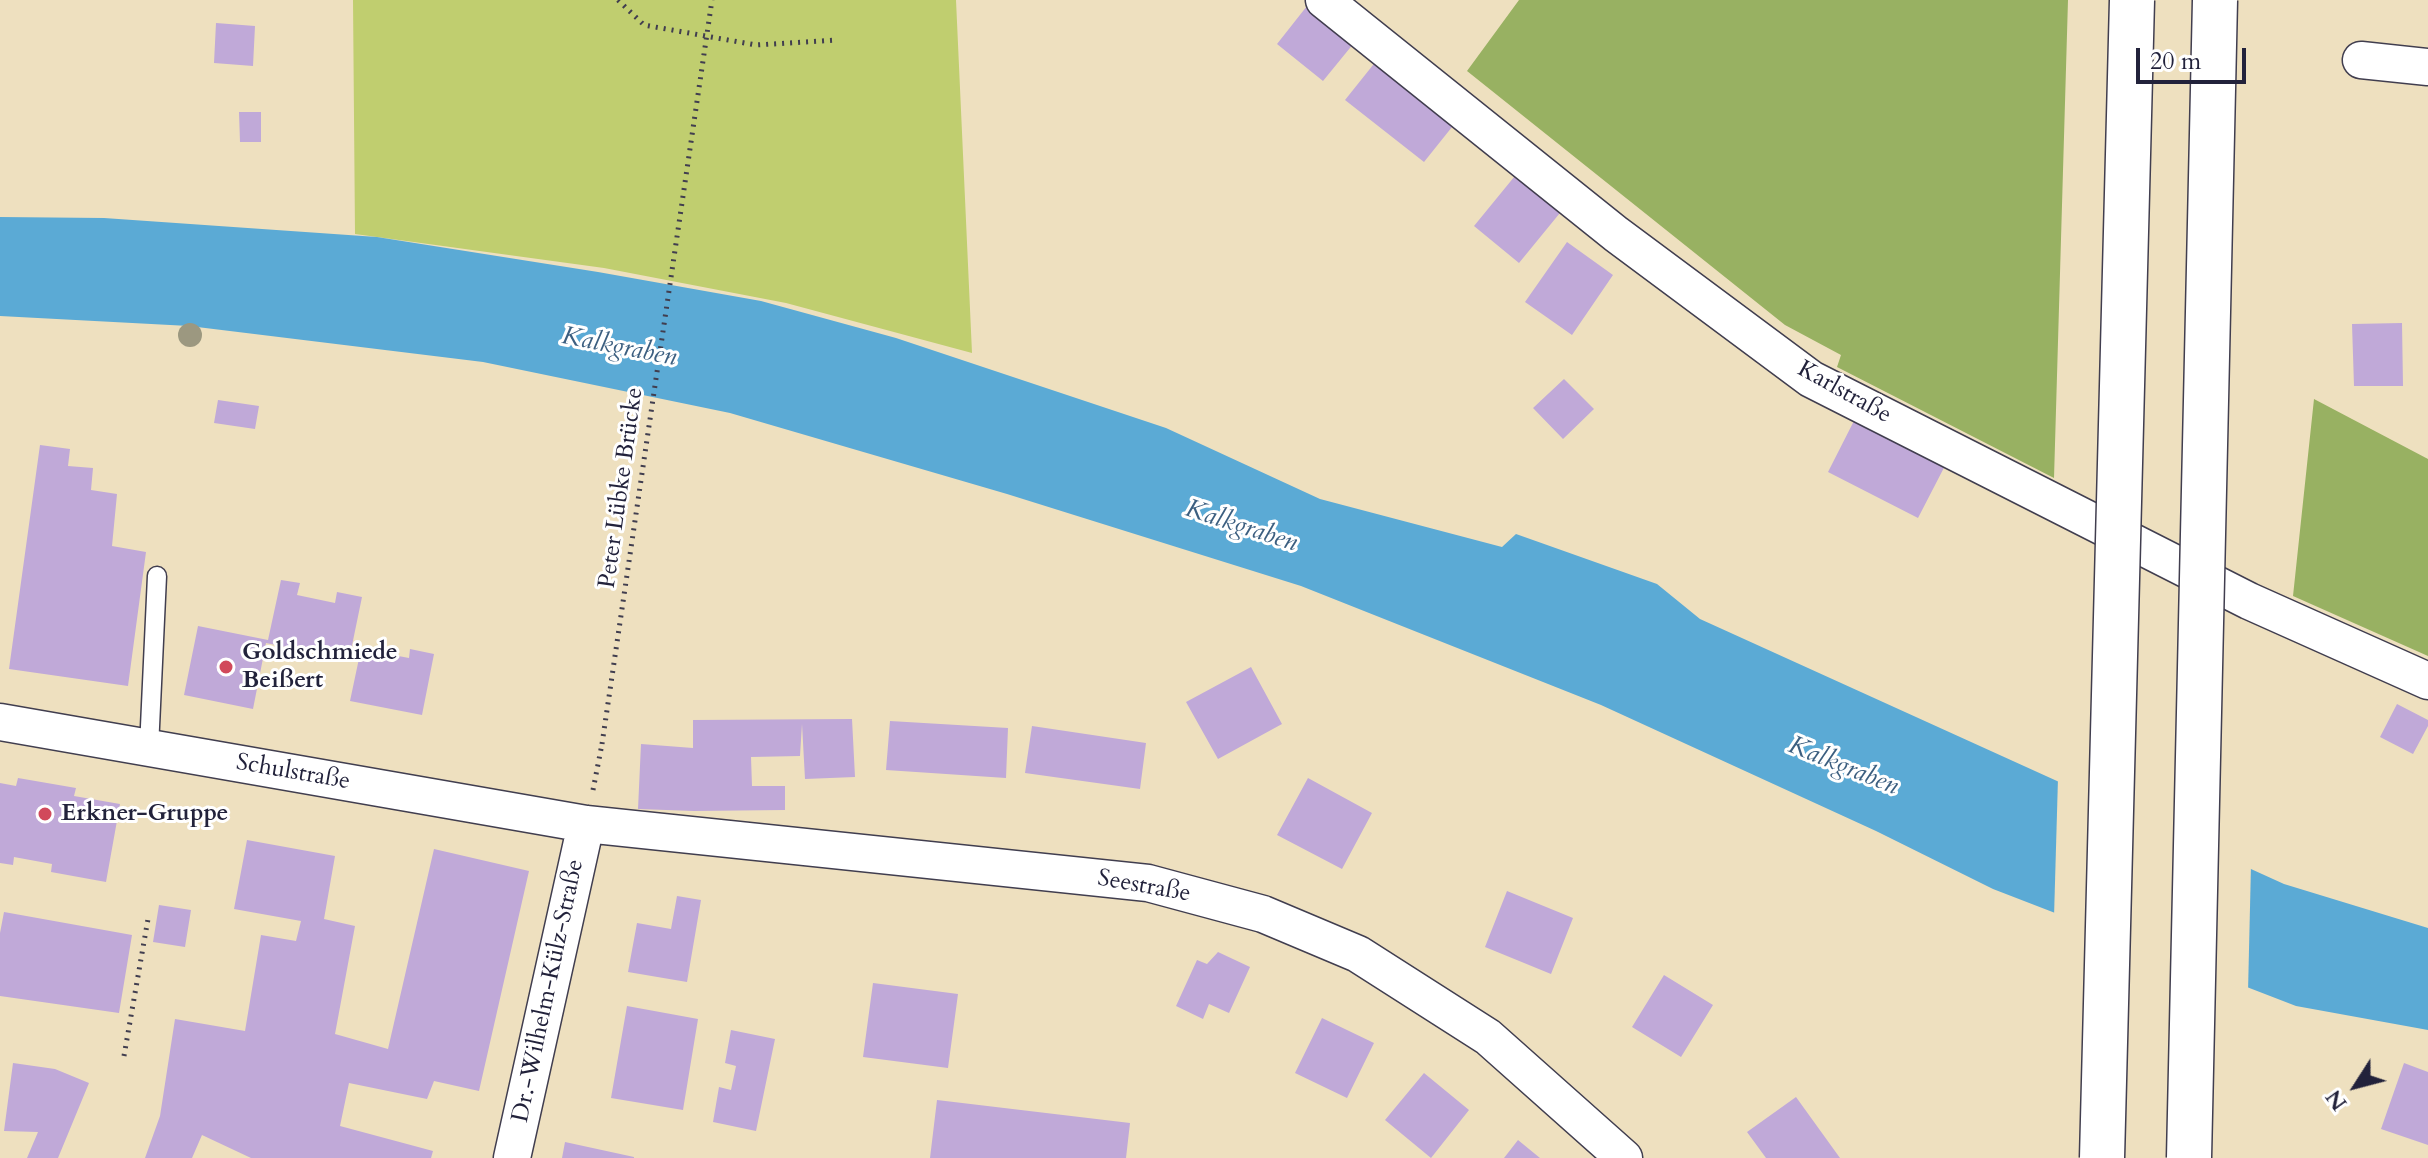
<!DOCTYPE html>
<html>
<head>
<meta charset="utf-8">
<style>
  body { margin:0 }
  #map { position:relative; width:2428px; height:1158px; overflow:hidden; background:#eee0bf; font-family:Cardo,serif }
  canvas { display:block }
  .north { position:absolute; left:2316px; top:1046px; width:80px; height:80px; -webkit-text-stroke:6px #fff; paint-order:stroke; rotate:234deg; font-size:22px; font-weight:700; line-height:32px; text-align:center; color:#22223b }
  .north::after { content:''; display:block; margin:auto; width:28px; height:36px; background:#22223b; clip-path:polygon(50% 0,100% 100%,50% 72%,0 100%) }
  .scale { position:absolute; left:2136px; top:48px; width:110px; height:36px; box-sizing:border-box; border:4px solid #22223b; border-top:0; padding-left:10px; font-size:24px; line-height:28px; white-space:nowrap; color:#22223b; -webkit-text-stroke:6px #fff; paint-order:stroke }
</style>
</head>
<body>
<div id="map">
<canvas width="2428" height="1158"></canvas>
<div class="north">N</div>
<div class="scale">20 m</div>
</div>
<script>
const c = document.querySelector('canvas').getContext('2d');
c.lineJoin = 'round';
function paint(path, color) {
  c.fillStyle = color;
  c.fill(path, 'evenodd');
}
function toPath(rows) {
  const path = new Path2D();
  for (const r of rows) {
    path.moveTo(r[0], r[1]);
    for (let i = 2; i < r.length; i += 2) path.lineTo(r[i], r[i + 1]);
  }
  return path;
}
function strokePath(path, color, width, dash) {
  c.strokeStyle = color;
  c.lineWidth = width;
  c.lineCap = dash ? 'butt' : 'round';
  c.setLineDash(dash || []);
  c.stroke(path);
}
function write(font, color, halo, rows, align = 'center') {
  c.font = font + ' Cardo,serif';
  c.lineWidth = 6;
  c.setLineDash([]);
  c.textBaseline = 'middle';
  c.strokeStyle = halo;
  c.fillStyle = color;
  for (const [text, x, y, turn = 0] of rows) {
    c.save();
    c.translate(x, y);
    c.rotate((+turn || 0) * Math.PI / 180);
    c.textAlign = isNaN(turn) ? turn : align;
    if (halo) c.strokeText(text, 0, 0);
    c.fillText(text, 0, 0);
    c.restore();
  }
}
const green = toPath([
  [353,0,956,0,972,353,786,303,604,268,355,234]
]);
const forest = toPath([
  [1519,0,2068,0,2054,478,1837,367,1841,355,1785,325,1467,71],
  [2314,399,2428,459,2428,656,2293,596]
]);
const water = toPath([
  [0,217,104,218,377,237,598,272,761,301,896,338,1166,428,1320,499,1502,547,1516,534,1657,584,1700,619,2284,884,2428,928,2428,1030,2296,1006,1993,889,1876,831,1601,705,1301,586,1007,494,730,413,483,362,189,326,0,316]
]);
const pier = toPath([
  [2058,778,2251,865,2248,992,2054,917]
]);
const building = toPath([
  [1307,6,1354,43,1323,81,1277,44],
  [216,23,255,26,253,66,214,63],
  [1377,60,1456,122,1424,162,1345,100],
  [239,112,261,112,261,142,240,142],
  [1519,171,1564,208,1519,263,1474,226],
  [1567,242,1613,275,1572,335,1525,302],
  [2402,323,2403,386,2354,386,2352,324],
  [1564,379,1594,409,1563,439,1533,408],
  [218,400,259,406,255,429,214,423],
  [1859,411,1949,458,1918,518,1828,472],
  [40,445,70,449,68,466,93,468,91,490,117,494,112,546,146,552,128,686,9,669],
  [281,580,300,583,297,595,335,603,337,592,362,597,349,660,266,643,253,709,184,695,198,626,268,640],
  [361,649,409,658,410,649,434,654,422,715,350,701],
  [1251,667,1282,724,1218,759,1186,702],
  [2397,704,2428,720,2428,726,2413,754,2380,737],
  [852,719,855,777,805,779,802,724,800,756,751,757,752,786,785,786,785,810,694,811,638,809,641,744,693,748,693,720],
  [890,721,1008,728,1006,778,886,770],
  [1032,726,1146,743,1140,789,1025,773],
  [18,778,76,788,74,796,120,804,106,882,51,872,52,864,14,857,13,865,0,863,0,783,16,786],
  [1308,778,1372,813,1342,869,1277,835],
  [247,840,335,856,324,919,355,926,335,1034,388,1049,434,849,529,871,479,1091,434,1081,427,1099,349,1083,340,1126,433,1151,431,1158,251,1158,202,1135,192,1158,145,1158,160,1116,175,1019,245,1031,261,935,296,941,301,921,234,909],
  [1507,891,1573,918,1551,974,1485,947],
  [677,896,701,900,687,982,628,972,637,923,671,929],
  [159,905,191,910,185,947,153,942],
  [4,912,132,935,119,1013,0,996,0,933],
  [1218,952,1250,967,1229,1013,1209,1004,1203,1019,1176,1006,1197,960,1207,964],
  [1664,975,1713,1005,1681,1057,1632,1027],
  [873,983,958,994,948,1068,863,1057],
  [627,1006,698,1019,683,1110,611,1098],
  [1322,1018,1374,1043,1347,1098,1295,1073],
  [731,1030,775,1039,756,1131,713,1122,719,1087,731,1090,736,1066,725,1063],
  [13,1063,55,1069,89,1083,58,1158,27,1158,38,1132,4,1131],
  [2404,1063,2428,1072,2428,1145,2381,1129],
  [1424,1073,1469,1110,1431,1158,1385,1120],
  [1796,1097,1840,1158,1766,1158,1747,1132],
  [937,1100,1130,1123,1126,1158,930,1158],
  [1518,1140,1540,1158,1504,1158],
  [565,1142,634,1157,634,1158,562,1158]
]);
const path = toPath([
  [618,0,644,25,756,45,837,40],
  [593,790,602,744],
  [124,1056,148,919]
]);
const lane = toPath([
  [149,748,157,576]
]);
const street = toPath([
  [1324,0,1616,234,1811,379,2249,601,2428,681],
  [2361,60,2428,67],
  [0,722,586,824,1148,883,1263,914,1358,954,1488,1037,1624,1158],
  [512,1158,586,824]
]);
const pathBridge = toPath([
  [602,744,712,0]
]);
const highwayBridge = toPath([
  [2102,1158,2132,0],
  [2189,1158,2215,0]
]);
const trees = [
  [190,335]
];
const markers = [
  [226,667,8,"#d1495b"],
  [45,814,8,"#d1495b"]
];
const streetNames = [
  ["Karlstraße",1844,393,29],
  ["Peter Lübke Brücke",622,488,-82],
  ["Schulstraße",293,773,10],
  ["Seestraße",1144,887,10],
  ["Dr.-Wilhelm-Külz-Straße",549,991,-78]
];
const poiNames = [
  ["Goldschmiede",242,653],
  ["Beißert",242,681],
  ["Erkner-Gruppe",61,814]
];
const waterNames = [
  ["Kalkgraben",619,348,11],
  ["Kalkgraben",1241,527,18],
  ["Kalkgraben",1843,767,22]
];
paint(green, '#c0ce6f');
paint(forest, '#98b162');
paint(water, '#5baad5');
paint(pier, '#eee0bf');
paint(building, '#c0a9d8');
strokePath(lane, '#413e4f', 21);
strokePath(street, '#413e4f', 39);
strokePath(path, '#413e4f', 5, [2, 6]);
strokePath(lane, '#fff', 18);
strokePath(street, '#fff', 36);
strokePath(highwayBridge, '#413e4f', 47, []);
strokePath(pathBridge, '#413e4f', 5, [2, 6]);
strokePath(highwayBridge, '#fff', 44);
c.fillStyle = '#9c9880';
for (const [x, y] of trees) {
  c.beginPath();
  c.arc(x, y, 12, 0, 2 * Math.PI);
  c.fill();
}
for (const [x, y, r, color] of markers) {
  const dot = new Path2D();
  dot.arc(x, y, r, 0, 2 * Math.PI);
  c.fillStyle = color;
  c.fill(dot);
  strokePath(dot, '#fff', 3);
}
write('24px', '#22223b', '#fff', streetNames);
write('bold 24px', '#22223b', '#fff', poiNames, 'left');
write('italic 26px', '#3c5f80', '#fff', waterNames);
</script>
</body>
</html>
